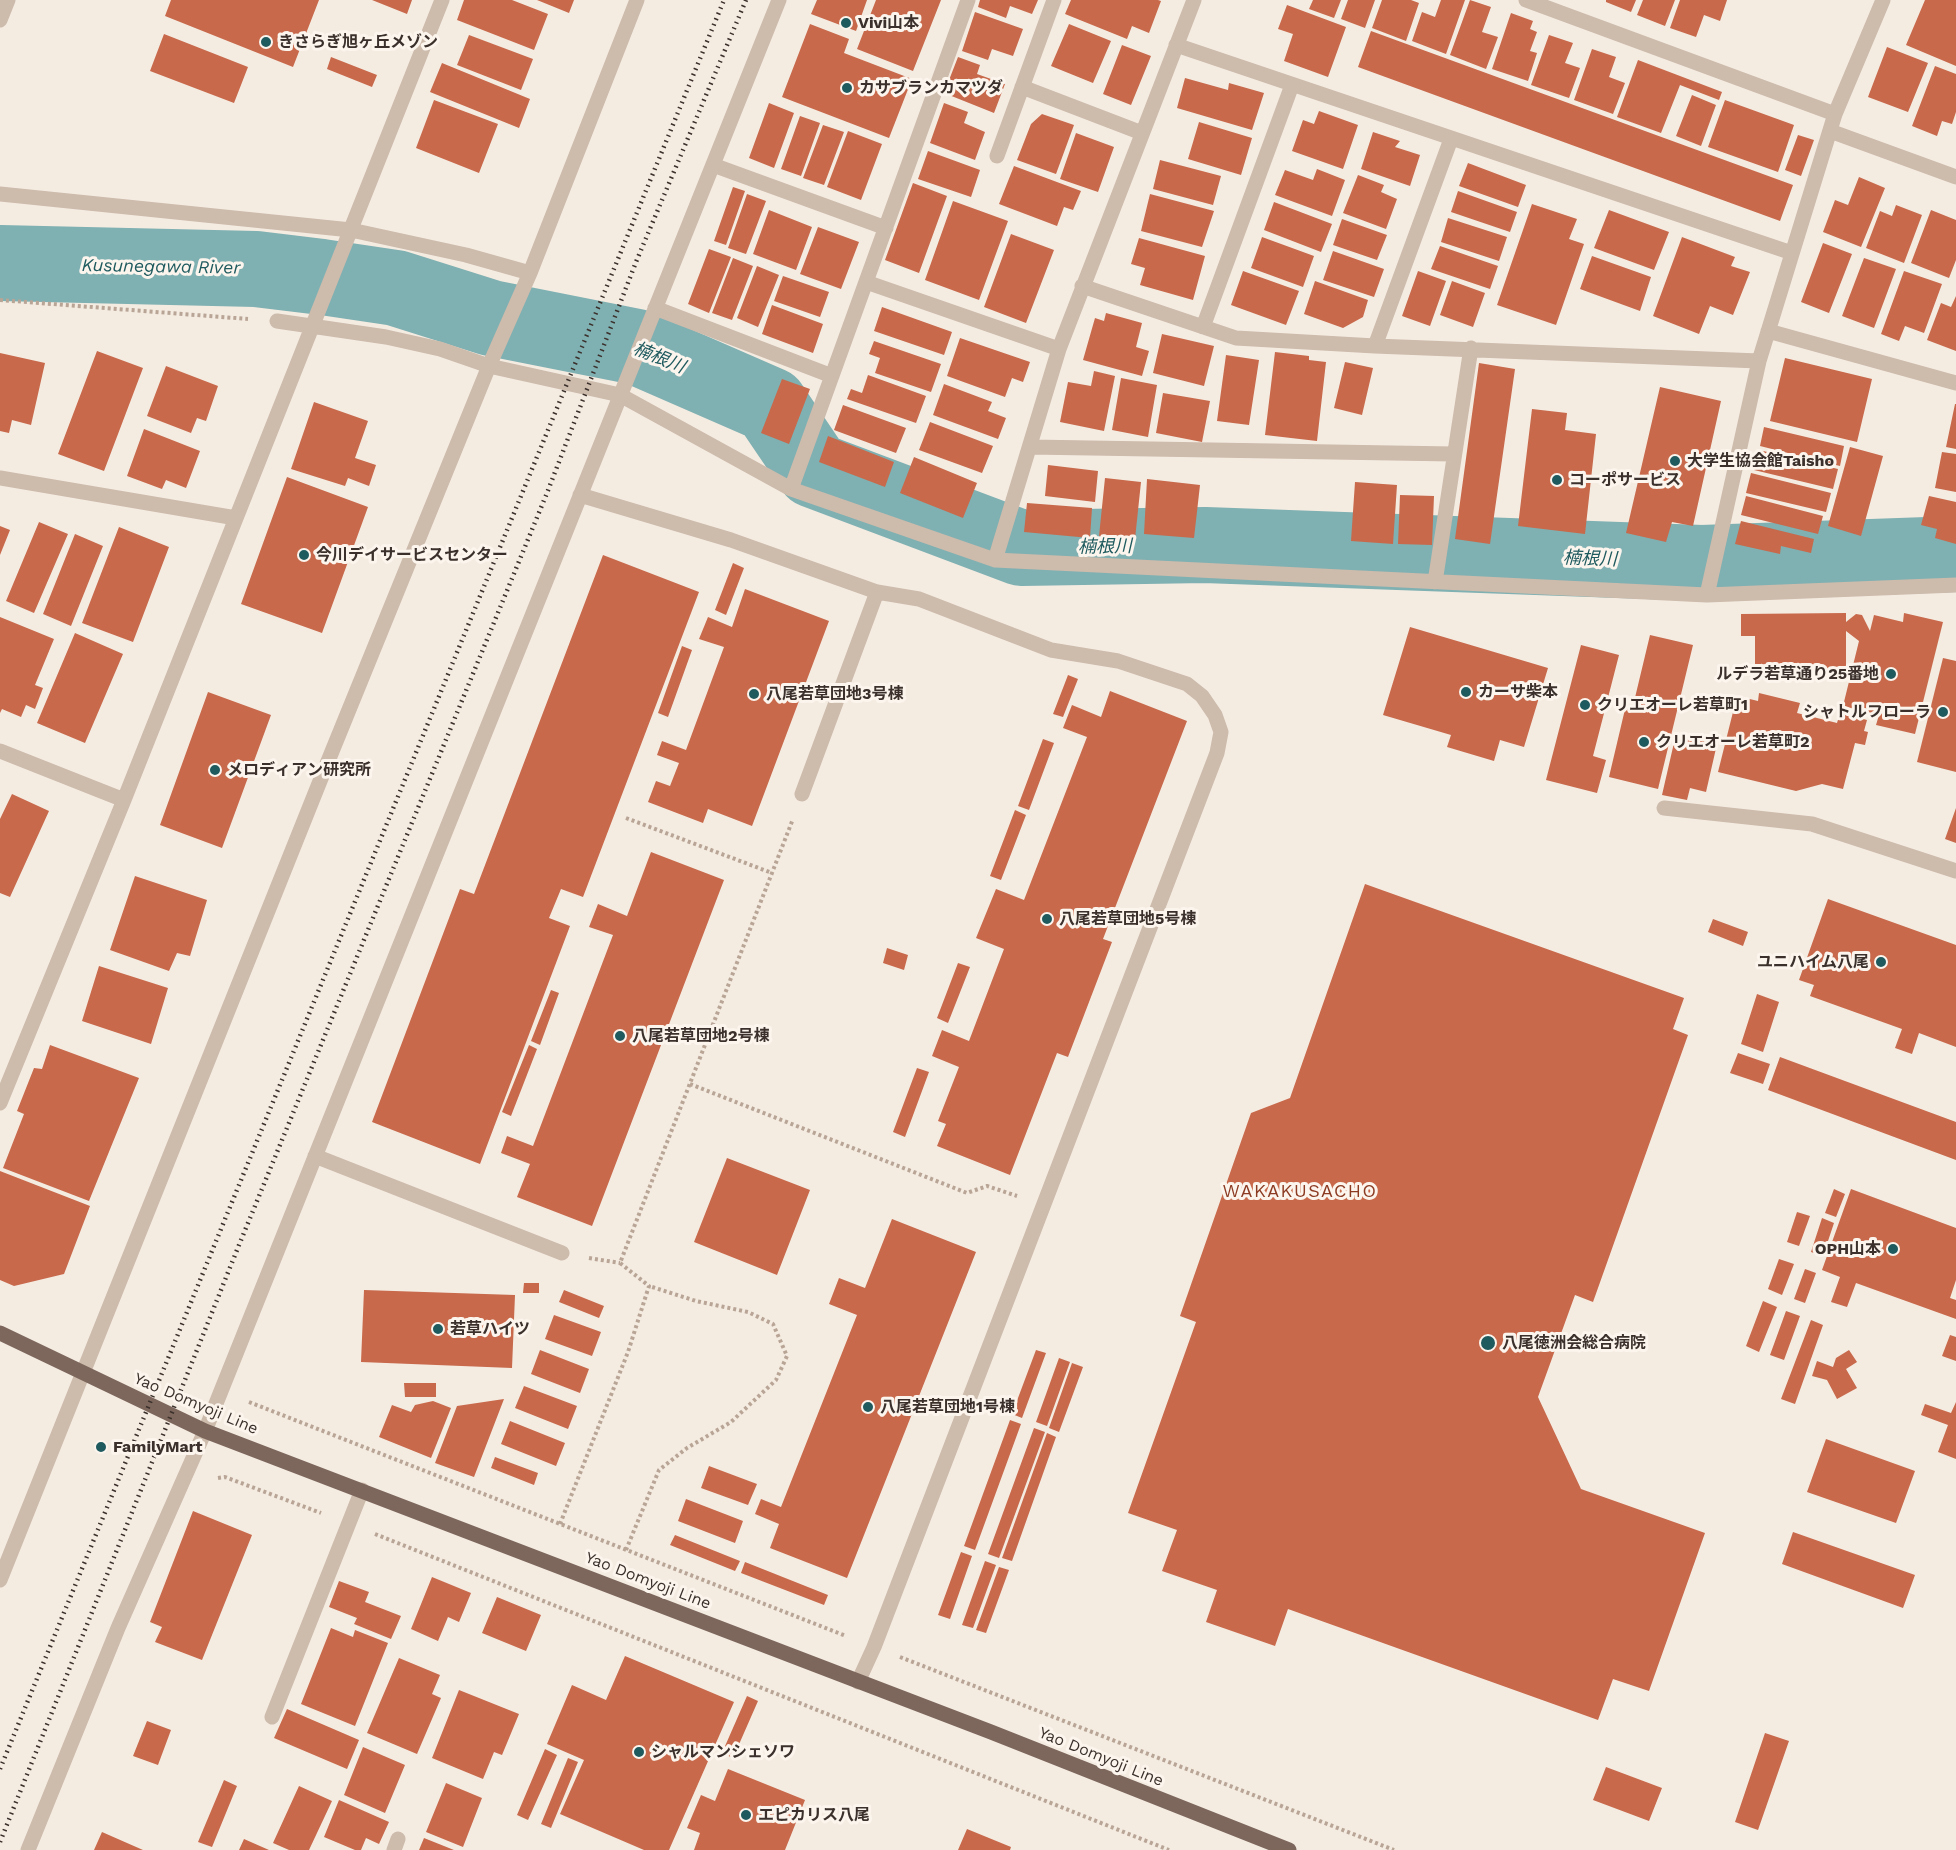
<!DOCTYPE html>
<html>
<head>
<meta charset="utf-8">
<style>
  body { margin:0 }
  canvas { display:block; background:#f4ebe1 }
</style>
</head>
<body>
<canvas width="1956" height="1850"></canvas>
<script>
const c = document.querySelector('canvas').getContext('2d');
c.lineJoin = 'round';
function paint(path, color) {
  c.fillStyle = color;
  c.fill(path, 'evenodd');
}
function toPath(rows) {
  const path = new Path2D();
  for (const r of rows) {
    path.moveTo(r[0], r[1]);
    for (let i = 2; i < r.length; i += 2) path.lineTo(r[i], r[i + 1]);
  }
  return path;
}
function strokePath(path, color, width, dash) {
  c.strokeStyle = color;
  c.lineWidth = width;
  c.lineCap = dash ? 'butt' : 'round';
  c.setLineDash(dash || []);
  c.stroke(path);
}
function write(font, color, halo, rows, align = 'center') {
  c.font = font + ' "Work Sans","Noto Sans JP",sans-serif';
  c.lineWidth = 6;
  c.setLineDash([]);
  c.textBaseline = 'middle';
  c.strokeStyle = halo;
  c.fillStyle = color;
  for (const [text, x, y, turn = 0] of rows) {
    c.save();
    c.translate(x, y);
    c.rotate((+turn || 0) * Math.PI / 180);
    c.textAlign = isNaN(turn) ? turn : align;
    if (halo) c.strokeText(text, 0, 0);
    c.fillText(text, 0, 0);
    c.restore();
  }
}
const green = toPath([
  [676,333,779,372,754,434,657,383]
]);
const river = toPath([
  [0,263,256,269,322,277,396,288,491,318,637,347,770,405,814,470,1021,548,1205,545,1702,563,1956,554]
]);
const building = toPath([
  [171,0,319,0,293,67,165,16],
  [372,0,412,0,407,14],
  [464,0,512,0,548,14,534,50,457,20],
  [537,0,574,0,569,13],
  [817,0,867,0,856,31,811,14],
  [876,0,941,0,913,71,857,49],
  [980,0,1038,0,1032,14,1010,6,1006,18,978,7],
  [1071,0,1158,0,1161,1,1149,33,1132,26,1127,39,1065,14],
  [1313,0,1341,0,1334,18,1309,9],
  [1348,0,1375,0,1365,28,1341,19],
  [1382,0,1411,0,1419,3,1406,41,1372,28],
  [1441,0,1465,0,1446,54,1412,41,1422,12,1435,17],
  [1470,0,1491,7,1482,32,1498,37,1486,69,1450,55],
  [1606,0,1636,0,1631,12,1606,2],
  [1643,0,1675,0,1665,26,1637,15],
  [1680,0,1727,0,1720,21,1704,15,1696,37,1670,28],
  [1925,0,1956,0,1956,66,1906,45],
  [1287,5,1346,27,1328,77,1284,61,1293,34,1278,29],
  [975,12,1023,29,1013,56,992,49,988,60,962,51],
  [1511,13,1533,21,1530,29,1537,32,1530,51,1537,53,1528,81,1492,69],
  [810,24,849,39,844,53,912,79,889,138,782,97],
  [1069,24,1111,41,1093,83,1051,66],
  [1371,31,1793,185,1780,221,1358,67],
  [164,34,248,67,234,103,150,71],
  [469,35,533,59,521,90,457,65],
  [1549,35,1573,43,1565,63,1580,68,1569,98,1531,85],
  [1122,45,1151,56,1131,105,1103,94],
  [1887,47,1928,63,1908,112,1868,97],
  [1592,49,1616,57,1609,77,1625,83,1613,114,1574,100],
  [331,57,377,75,372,87,327,69],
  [958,57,980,65,977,74,1005,84,994,113,944,93],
  [1638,60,1722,92,1719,100,1680,85,1661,133,1617,117],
  [442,63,530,99,519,128,430,92],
  [1935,66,1956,74,1956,112,1952,124,1942,121,1937,136,1912,126],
  [1185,78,1228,90,1229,83,1264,93,1252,130,1177,108],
  [1692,95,1716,105,1701,146,1676,136],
  [434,100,498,124,479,173,416,148],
  [1725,100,1794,125,1778,172,1708,147],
  [769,103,794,113,774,168,749,158],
  [944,103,968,112,964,123,985,132,975,160,930,143],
  [1319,111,1358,125,1343,169,1292,151,1303,120,1314,124],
  [1042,114,1074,125,1056,174,1017,160,1031,124],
  [800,116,820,123,801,176,781,169],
  [1199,122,1252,138,1241,175,1188,159],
  [823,125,844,132,824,185,803,178],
  [848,131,882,144,861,200,827,187],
  [1373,132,1400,141,1395,147,1420,155,1410,186,1361,169],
  [1076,133,1114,147,1098,192,1060,179],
  [1798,135,1814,140,1801,176,1785,170],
  [928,151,980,170,971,197,918,179],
  [1160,160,1221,176,1213,205,1153,189],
  [1468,163,1526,185,1518,207,1459,186],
  [1014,166,1081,191,1073,210,1064,207,1057,226,999,204],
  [1317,169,1345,180,1332,216,1275,195,1285,170,1313,180],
  [1358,175,1384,185,1381,192,1397,199,1386,229,1343,213],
  [1859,177,1885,188,1861,247,1823,232,1835,200,1848,205],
  [913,183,947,196,919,273,885,260],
  [733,187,745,191,726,245,714,241],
  [1458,191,1517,212,1510,232,1451,212],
  [747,194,766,201,746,254,728,248],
  [1150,194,1214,211,1202,247,1141,231],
  [953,201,1008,221,979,300,925,280],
  [1274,202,1332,224,1321,252,1264,230],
  [1532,204,1577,219,1569,239,1584,244,1556,325,1497,305],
  [1896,205,1922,215,1904,263,1866,248,1880,211,1892,216],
  [769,210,812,227,796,270,753,254],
  [1609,210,1669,232,1654,270,1594,248],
  [1931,210,1956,220,1956,260,1949,278,1911,263],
  [1448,218,1507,237,1499,261,1441,242],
  [1342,219,1387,235,1377,260,1333,245],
  [818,227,859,242,841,289,800,274],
  [1011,234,1054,250,1026,323,984,307],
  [1262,237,1314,256,1303,287,1251,268],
  [1682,237,1735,257,1731,266,1750,272,1733,315,1710,306,1699,334,1653,316],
  [1139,238,1205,256,1193,300,1140,285,1145,268,1131,264],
  [1823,243,1852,254,1829,313,1801,302],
  [1440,246,1498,266,1490,289,1431,269],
  [709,249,731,257,709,313,688,304],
  [1333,251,1384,269,1374,297,1323,280],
  [1592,256,1651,277,1640,311,1580,289],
  [733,258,753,266,732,320,712,313],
  [1864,258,1896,269,1874,328,1842,316],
  [757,266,779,275,758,327,737,318],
  [1243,271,1299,291,1286,325,1231,305],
  [1418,271,1446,281,1430,326,1402,316],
  [1904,271,1942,284,1924,333,1905,326,1899,341,1881,334],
  [783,276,829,292,820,317,774,301],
  [1315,281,1368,300,1363,317,1343,328,1304,314],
  [1452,281,1485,293,1473,327,1440,315],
  [1956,296,1956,351,1927,340,1941,303,1951,307],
  [772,305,823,324,813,353,762,334],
  [882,307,952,332,944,355,874,331],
  [1106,313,1142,323,1136,347,1149,351,1142,376,1083,360,1095,318,1104,321],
  [1162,334,1214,346,1204,386,1153,373],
  [960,338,1030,362,1023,382,1012,378,1005,397,947,376],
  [874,341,941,364,931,392,875,373,880,358,869,354],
  [97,351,143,368,104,471,58,454],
  [1275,352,1309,356,1309,360,1326,362,1317,441,1265,435],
  [0,353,45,363,31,425,12,420,9,433,0,431],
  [1226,355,1259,360,1249,425,1217,421],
  [1785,358,1872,379,1857,442,1770,421],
  [1345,362,1373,368,1362,415,1334,408],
  [1479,363,1515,369,1490,544,1455,539],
  [166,366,218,386,206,421,197,418,191,433,147,416],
  [1094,371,1115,376,1104,431,1060,422,1068,382,1091,386],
  [868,375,926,396,916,423,847,399,851,389,862,393],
  [1121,378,1157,385,1148,437,1112,430],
  [782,379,810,389,789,444,761,433],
  [944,384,992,402,988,411,1006,418,998,439,933,415],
  [1660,387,1721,401,1693,526,1672,522,1666,542,1626,533],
  [1163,393,1210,401,1202,442,1156,433],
  [314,402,368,421,355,458,376,465,369,486,348,478,345,486,291,469],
  [1955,404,1956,404,1956,449,1946,447],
  [843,405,906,428,896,453,834,430],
  [1532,409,1567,413,1565,430,1596,434,1585,534,1518,526],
  [930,422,993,446,982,473,919,450],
  [1764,427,1844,446,1840,466,1760,446],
  [144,429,200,451,186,488,166,480,162,489,127,476],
  [828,436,894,462,885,487,819,462],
  [1850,447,1883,456,1861,536,1828,526],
  [1759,450,1838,469,1833,489,1754,470],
  [1942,452,1956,454,1956,492,1935,488],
  [914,457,977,483,963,518,900,493],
  [1048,465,1098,471,1095,502,1045,496],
  [1751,473,1831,493,1826,512,1746,493],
  [287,477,368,507,322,633,241,604],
  [1105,478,1141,482,1135,539,1099,536],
  [1147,479,1200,485,1194,538,1144,534],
  [1355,482,1397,485,1393,544,1351,541],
  [1400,495,1434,496,1432,545,1398,544],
  [1746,496,1823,516,1818,534,1741,515],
  [1929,496,1956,502,1956,544,1935,538,1937,529,1921,525],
  [1027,503,1092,508,1090,538,1024,532],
  [1741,521,1814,539,1811,553,1781,546,1780,554,1735,544],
  [39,522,68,534,34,613,6,601],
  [0,526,10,530,0,555],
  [119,527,169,547,133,642,82,623],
  [75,534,103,546,71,626,43,614],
  [603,555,699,592,583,897,561,889,549,918,570,926,480,1164,372,1122,460,889,474,894],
  [733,563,744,568,726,615,715,610],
  [745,589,829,621,752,826,708,809,703,823,648,802,656,781,670,786,679,763,657,755,662,741,686,750,724,647,699,639,708,617,732,627],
  [1846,613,1846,622,1856,614,1862,615,1870,631,1874,615,1903,622,1904,613,1943,622,1915,734,1876,725,1879,715,1843,706,1859,641,1846,631,1846,673,1783,674,1783,665,1755,665,1755,636,1741,636,1741,614],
  [0,617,54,639,35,685,43,688,35,709,26,705,21,717,2,709,0,713],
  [1410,627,1548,668,1524,747,1500,740,1494,761,1447,747,1451,735,1383,715],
  [75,633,123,654,85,743,37,723],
  [1650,635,1693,645,1658,789,1609,777,1626,705,1633,706],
  [1581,645,1619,655,1593,756,1606,760,1597,793,1546,780],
  [682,646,692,650,668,717,658,713],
  [1943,658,1956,661,1956,772,1917,762],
  [1068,675,1078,679,1063,717,1053,714],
  [1110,691,1187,721,1103,939,1112,942,1068,1057,1057,1053,1010,1175,937,1146,946,1124,938,1121,959,1067,932,1056,942,1030,969,1041,1004,949,976,938,996,889,1024,900,1087,737,1063,728,1072,705,1101,717],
  [208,692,271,715,222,848,160,825],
  [1759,693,1800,703,1797,713,1837,723,1840,713,1867,720,1864,731,1868,732,1865,745,1855,743,1843,789,1822,784,1796,791,1718,772,1737,696,1758,701],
  [1676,734,1717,744,1706,792,1690,788,1687,800,1662,795],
  [1043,739,1054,743,1029,810,1018,806],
  [12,794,49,811,10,897,0,893,0,819],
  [1956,808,1956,843,1945,839],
  [1015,810,1026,815,1001,880,990,876],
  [651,852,724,880,592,1226,517,1197,530,1164,501,1153,507,1136,533,1146,613,935,589,927,598,904,627,916],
  [135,876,207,900,190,956,177,953,169,971,110,950],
  [1365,884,1684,998,1673,1029,1688,1035,1593,1302,1575,1295,1538,1397,1581,1489,1705,1533,1649,1691,1613,1679,1598,1720,1288,1609,1275,1646,1206,1622,1217,1590,1162,1571,1177,1530,1128,1513,1196,1322,1180,1316,1251,1113,1290,1098],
  [1828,899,1956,945,1956,1047,1919,1033,1912,1054,1895,1048,1902,1029,1810,996,1814,985,1799,980],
  [1713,919,1748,932,1743,946,1708,932],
  [887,948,908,955,904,970,883,963],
  [958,963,970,967,948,1023,937,1018],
  [99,966,168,988,151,1044,82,1021],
  [551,990,559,993,540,1045,531,1041],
  [1757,994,1779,1002,1763,1052,1741,1044],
  [50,1045,139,1078,89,1201,3,1168,24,1114,17,1111,34,1068,42,1069],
  [529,1045,537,1049,511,1116,502,1112],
  [1738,1053,1770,1064,1763,1084,1730,1073],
  [1780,1057,1956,1122,1956,1160,1768,1090],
  [917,1068,929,1072,905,1137,893,1132],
  [727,1158,810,1190,777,1275,694,1242],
  [0,1171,90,1206,64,1274,14,1286,0,1280],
  [1834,1189,1845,1194,1836,1217,1825,1213],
  [1851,1189,1956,1228,1956,1280,1950,1298,1956,1300,1956,1319,1856,1283,1847,1307,1831,1302,1840,1277,1822,1270],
  [1797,1212,1810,1216,1799,1246,1787,1242],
  [1822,1218,1834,1223,1823,1256,1811,1252],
  [892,1219,976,1252,847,1578,770,1548,779,1524,755,1514,761,1499,781,1507,857,1315,829,1304,839,1278,865,1288],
  [1779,1259,1794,1264,1782,1295,1768,1289],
  [1805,1269,1816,1273,1805,1303,1794,1299],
  [524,1283,539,1283,539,1293,523,1293],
  [364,1290,515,1295,512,1368,361,1362],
  [564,1290,604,1306,599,1318,559,1302],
  [1763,1301,1777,1307,1759,1352,1746,1346],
  [1786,1311,1800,1316,1784,1360,1770,1355],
  [554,1315,601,1332,592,1356,545,1339],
  [1811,1320,1823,1325,1795,1404,1781,1399],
  [1950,1335,1956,1337,1956,1361,1942,1356],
  [540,1350,589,1369,580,1393,531,1374],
  [1036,1350,1046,1353,1022,1418,1012,1414],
  [1849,1350,1857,1362,1846,1369,1857,1388,1837,1399,1827,1380,1812,1376,1817,1361,1833,1367,1836,1358],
  [1059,1358,1070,1362,1047,1426,1036,1422],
  [1072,1363,1083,1367,1059,1432,1049,1428],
  [404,1383,436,1383,436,1397,405,1397],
  [524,1386,577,1406,568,1429,515,1408],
  [504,1399,474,1477,435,1463,457,1406],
  [433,1401,451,1408,431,1458,379,1437,392,1405,411,1412,415,1405],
  [1956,1402,1956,1459,1938,1452,1948,1425,1921,1415,1925,1404,1951,1413],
  [1010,1420,1021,1424,975,1550,964,1546],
  [510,1421,565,1443,556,1466,501,1444],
  [1034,1428,1045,1432,999,1558,988,1554],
  [1047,1433,1056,1437,1012,1561,1002,1558],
  [1826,1439,1915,1471,1896,1523,1807,1492],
  [495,1457,538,1473,534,1485,491,1468],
  [709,1466,757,1484,748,1505,701,1488],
  [686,1499,743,1521,735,1543,678,1521],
  [193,1511,252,1535,202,1660,155,1642,162,1627,150,1622],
  [1793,1532,1915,1575,1903,1608,1782,1564],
  [675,1535,740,1561,735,1571,670,1545],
  [961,1552,972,1556,950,1619,938,1615],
  [985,1561,996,1565,973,1628,962,1625],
  [745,1562,828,1595,824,1605,741,1573],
  [999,1567,1009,1570,986,1633,976,1630],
  [432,1577,471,1593,459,1622,448,1617,438,1641,411,1629],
  [339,1581,369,1592,365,1602,401,1616,391,1639,354,1624,357,1618,329,1607],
  [497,1597,541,1615,526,1651,482,1633],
  [331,1628,353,1637,355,1630,388,1643,355,1726,301,1704],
  [625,1656,734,1702,669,1850,644,1850,560,1814,584,1760,547,1744,572,1685,606,1700],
  [399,1658,440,1675,432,1694,441,1698,417,1754,367,1733],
  [459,1690,519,1714,502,1755,494,1752,483,1779,432,1758],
  [747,1696,758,1701,733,1758,722,1753],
  [287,1709,359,1740,347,1769,274,1738],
  [147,1721,171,1730,158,1765,133,1756],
  [1765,1733,1789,1741,1758,1830,1735,1822],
  [363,1747,405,1765,385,1813,344,1795],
  [545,1749,557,1755,528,1820,517,1815],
  [568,1758,578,1762,551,1828,541,1824],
  [1606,1767,1662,1788,1649,1821,1593,1800],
  [728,1769,805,1800,785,1850,694,1850,700,1833,687,1828,701,1795,715,1801],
  [224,1780,237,1786,212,1847,198,1842],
  [446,1783,482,1798,463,1847,426,1832],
  [299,1786,332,1801,309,1850,289,1850,273,1843],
  [339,1800,389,1822,379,1844,366,1838,361,1850,355,1850,324,1837],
  [967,1829,1011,1847,1010,1850,958,1850],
  [102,1832,143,1850,94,1850],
  [424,1838,454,1850,419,1850],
  [244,1839,269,1850,239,1850]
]);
const path = toPath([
  [0,300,248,319],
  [626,818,772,873],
  [690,1084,967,1193,987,1186,1017,1196],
  [589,1258,620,1263],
  [249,1402,846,1636],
  [218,1478,225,1477,321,1513],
  [560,1524,628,1352,649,1286,620,1263,793,819],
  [375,1534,1169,1850],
  [626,1550,659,1470,687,1448,731,1422,776,1380,787,1356,773,1324,748,1312,696,1301,649,1286],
  [900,1657,1394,1850]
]);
const minor = toPath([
  [1526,0,1835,114],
  [0,20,8,0],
  [1176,45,1792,253],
  [1022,87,1142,133],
  [1830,131,1956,177],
  [997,156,1054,0],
  [713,165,886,228],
  [0,194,351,230,466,255,530,273],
  [866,282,1059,349],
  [1082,286,1236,338,1375,346,1759,361],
  [655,308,832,376],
  [277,321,386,337,440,349,489,366,620,395,791,489,995,560,1707,595,1956,585],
  [1203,327,1292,85],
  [1768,331,1956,383],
  [1375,346,1451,139],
  [1030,447,1453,454],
  [0,478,236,518],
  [791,489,968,0],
  [580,495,731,540,877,592,919,599,1051,650,1118,661,1187,684,1202,696,1215,715,1221,732,1217,753,874,1647,858,1682],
  [995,560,1059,349,1194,0],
  [1435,582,1471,348],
  [1707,595,1759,361,1835,114,1883,0],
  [0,751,124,800],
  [802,794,877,592],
  [1664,808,1812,824,1956,871],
  [0,1103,124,800,442,0],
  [315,1156,562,1253],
  [0,1580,322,776,489,366,530,273,637,0],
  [272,1717,362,1490],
  [28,1850,118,1628,205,1431,779,0],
  [394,1850,398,1839]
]);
const major = toPath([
  [0,1333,205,1431,991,1732,1289,1850]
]);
const rail = toPath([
  [0,1769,724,0],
  [0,1842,239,1245,547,493,636,262,746,0]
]);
const markers = [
  [846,23,6,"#1f5a5e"],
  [266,42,6,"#1f5a5e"],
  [847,88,6,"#1f5a5e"],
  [1675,461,6,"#1f5a5e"],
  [1557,480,6,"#1f5a5e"],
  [304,555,6,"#1f5a5e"],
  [1891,674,6,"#1f5a5e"],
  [1466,692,6,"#1f5a5e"],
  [754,694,6,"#1f5a5e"],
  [1585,705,6,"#1f5a5e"],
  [1943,712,6,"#1f5a5e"],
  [1644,742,6,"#1f5a5e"],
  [215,770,6,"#1f5a5e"],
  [1047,919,6,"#1f5a5e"],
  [1881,962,6,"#1f5a5e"],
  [620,1036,6,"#1f5a5e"],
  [1893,1249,6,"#1f5a5e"],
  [438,1329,6,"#1f5a5e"],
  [1488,1343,8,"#1f5a5e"],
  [868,1407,6,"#1f5a5e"],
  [101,1447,6,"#1f5a5e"],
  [639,1752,6,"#1f5a5e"],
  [746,1815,6,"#1f5a5e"]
];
const poiNames = [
  ["Vivi山本",858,23],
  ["きさらぎ旭ヶ丘メゾン",278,42],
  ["カサブランカマツダ",859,88],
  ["大学生協会館Taisho",1687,461],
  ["コーポサービス",1569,480],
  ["今川デイサービスセンター",316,555],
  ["ルデラ若草通り25番地",1879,674,"right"],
  ["カーサ柴本",1478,692],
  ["八尾若草団地3号棟",766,694],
  ["クリエオーレ若草町1",1597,705],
  ["シャトルフローラ",1931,712,"right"],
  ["クリエオーレ若草町2",1656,742],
  ["メロディアン研究所",227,770],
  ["八尾若草団地5号棟",1059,919],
  ["ユニハイム八尾",1869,962,"right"],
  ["八尾若草団地2号棟",632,1036],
  ["OPH山本",1881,1249,"right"],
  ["若草ハイツ",450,1329],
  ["八尾徳洲会総合病院",1502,1343],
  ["八尾若草団地1号棟",880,1407],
  ["FamilyMart",113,1447],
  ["シャルマンシェソワ",651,1752],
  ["エピカリス八尾",758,1815]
];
const streetNames = [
  ["Yao Domyoji Line",196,1404,23],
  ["Yao Domyoji Line",648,1581,21],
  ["Yao Domyoji Line",1101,1757,22]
];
const waterNames = [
  ["Kusunegawa River",161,267,1],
  ["楠根川",659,358,22],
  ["楠根川",1105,547,-1],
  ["楠根川",1590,559,2]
];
const neighbourhoodNames = [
  ["WAKAKUSACHO",1300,1192]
];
paint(green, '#b8c4a0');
strokePath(river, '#7fb0b2', 76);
paint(building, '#c8694b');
strokePath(path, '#b9a596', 4, [3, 3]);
strokePath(minor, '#cdbbac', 15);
strokePath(major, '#7d675c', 15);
strokePath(rail, '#3b302b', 4.5, [1.5, 4.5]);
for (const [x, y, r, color] of markers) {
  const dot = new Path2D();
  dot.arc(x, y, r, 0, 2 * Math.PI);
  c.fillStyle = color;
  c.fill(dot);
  strokePath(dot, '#fbf5ee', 2);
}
write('bold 16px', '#3b302b', '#fbf5ee', poiNames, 'left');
write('16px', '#3b302b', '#fbf5ee', streetNames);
write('italic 18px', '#1f5a5e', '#fbf5ee', waterNames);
c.letterSpacing = '1.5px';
write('18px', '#8c3b22', '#fbf5ee', neighbourhoodNames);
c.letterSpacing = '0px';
</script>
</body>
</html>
